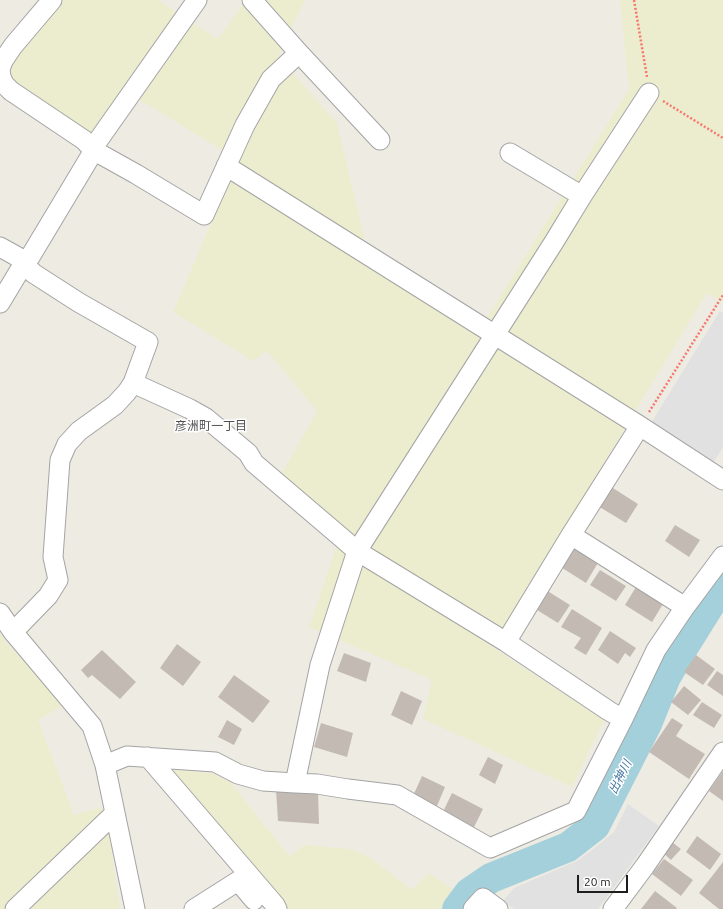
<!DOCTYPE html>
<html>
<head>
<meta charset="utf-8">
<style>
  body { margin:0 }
  #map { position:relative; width:723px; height:909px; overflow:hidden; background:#eeebe3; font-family:Ubuntu,sans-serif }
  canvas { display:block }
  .scale { position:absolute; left:577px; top:875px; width:51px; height:18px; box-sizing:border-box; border:2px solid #1d1d1d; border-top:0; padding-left:5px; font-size:12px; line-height:14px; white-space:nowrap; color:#1d1d1d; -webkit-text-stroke:3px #fff; paint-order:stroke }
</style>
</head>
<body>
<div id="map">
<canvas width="723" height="909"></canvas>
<div class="scale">20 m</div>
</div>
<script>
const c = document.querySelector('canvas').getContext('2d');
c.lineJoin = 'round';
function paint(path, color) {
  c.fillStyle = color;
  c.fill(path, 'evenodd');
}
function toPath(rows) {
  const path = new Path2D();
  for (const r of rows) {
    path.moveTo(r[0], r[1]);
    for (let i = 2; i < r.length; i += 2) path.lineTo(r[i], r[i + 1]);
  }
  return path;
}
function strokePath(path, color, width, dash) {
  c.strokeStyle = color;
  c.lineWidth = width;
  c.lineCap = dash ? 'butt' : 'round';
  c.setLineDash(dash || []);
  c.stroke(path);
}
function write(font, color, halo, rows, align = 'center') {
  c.font = font + ' Ubuntu,"Noto Sans JP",sans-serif';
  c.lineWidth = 3;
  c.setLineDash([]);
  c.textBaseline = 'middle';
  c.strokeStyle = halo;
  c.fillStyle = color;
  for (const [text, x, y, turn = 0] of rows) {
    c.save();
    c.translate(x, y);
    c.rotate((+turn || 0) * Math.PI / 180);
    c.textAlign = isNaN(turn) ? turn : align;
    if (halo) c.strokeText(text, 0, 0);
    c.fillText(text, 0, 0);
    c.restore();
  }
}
const farmland = toPath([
  [59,0,158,0,218,39,245,1,244,0,307,0,304,2,278,56,337,123,371,266,477,334,629,89,620,0,723,0,723,302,707,293,492,647,604,720,572,787,423,719,432,680,309,627,342,530,279,478,317,411,267,351,253,361,173,312,238,160,122,89,91,140,11,85,7,63],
  [0,633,5,641,64,705,38,720,74,815,102,807,109,834,120,909,0,909],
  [164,769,212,773,231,783,289,856,305,845,351,849,371,858,412,890,429,873,461,895,449,909,284,909]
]);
const parking = toPath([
  [720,311,723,313,723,447,714,462,651,423],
  [628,804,659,826,598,909,514,909,503,901,514,888,577,861,592,850,614,832]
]);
const river = toPath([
  [457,909,469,893,491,878,568,847,595,826,647,724,666,677,683,648,723,584]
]);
const building = toPath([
  [605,483,638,504,626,523,593,503],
  [675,525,700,540,689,557,665,541],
  [569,543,599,561,586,583,556,564],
  [600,570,626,586,616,601,590,585],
  [541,587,570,605,558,623,529,605],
  [636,587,663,604,652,622,625,605],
  [572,609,602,628,586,655,574,648,581,638,561,627],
  [610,631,636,648,630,657,625,653,618,664,598,650],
  [177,644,201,662,183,686,160,668],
  [102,650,136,682,120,699,92,675,88,678,81,670],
  [344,653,371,663,366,682,337,671],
  [696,655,715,669,703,685,684,672],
  [717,671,723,675,723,696,707,685],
  [234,675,270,701,253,723,218,697],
  [684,686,701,700,688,715,671,702],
  [401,691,422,701,412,725,391,715],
  [702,702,722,715,714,728,693,715],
  [672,718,683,725,676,736,705,754,689,779,649,752],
  [227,720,242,729,234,745,218,737],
  [321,723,353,733,347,757,314,747],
  [488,757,503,765,495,784,479,775],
  [723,771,723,801,709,791],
  [422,776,445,787,437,806,413,796],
  [276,790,318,791,319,824,278,821],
  [452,793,483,809,472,831,441,816],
  [697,836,721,854,710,870,686,852],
  [672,842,681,849,671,860,662,852],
  [664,859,693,880,681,896,652,874],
  [723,862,723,909,719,909,699,893],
  [655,891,677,908,676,909,641,909]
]);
const path = toPath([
  [634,0,647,77],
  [663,101,723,138],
  [649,412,723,295]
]);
const street = toPath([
  [52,0,13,46,3,61,0,69,1,77,4,84,11,91,84,140,93,150,136,174,204,215,245,125,271,79,299,53],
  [252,0,299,53,380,140],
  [510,153,582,196],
  [226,166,640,426,723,480],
  [0,247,18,257,33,273,78,302,148,342,133,383,127,392,115,405,79,431,67,444,60,460,53,557,58,580,48,596,13,632],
  [0,303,21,268,30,257,90,157,97,142,197,0],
  [133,383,190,409,206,418,248,453,254,463,342,538,357,551,506,642,609,711,623,719],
  [571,535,685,607],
  [0,613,13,632,92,726,105,765,135,909],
  [506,642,571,535,640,426],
  [148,757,275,905,277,909],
  [105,765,127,756,215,762,238,774,263,781,295,783,320,665,357,551,554,242,582,196,649,93],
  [295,783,317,784,348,789,397,795,490,848,576,811,623,719,656,650,685,607,723,556],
  [15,909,115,813],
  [194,909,238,881,254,900],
  [473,909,483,898,498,909],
  [613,909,645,866,723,752]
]);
const neighbourhoodNames = [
  ["彦洲町一丁目",211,426]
];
const waterNames = [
  ["出神川",620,777,-63]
];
paint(farmland, '#ecedcf');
paint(parking, '#e1e1e1');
strokePath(river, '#a4d0dc', 30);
paint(building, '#c3bab3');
strokePath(street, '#a4a4a4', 21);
strokePath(path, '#f7776c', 2.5, [2, 2]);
strokePath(street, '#fff', 19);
write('12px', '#505050', '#fff', neighbourhoodNames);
write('italic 12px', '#4979a3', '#fff', waterNames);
</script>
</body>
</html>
